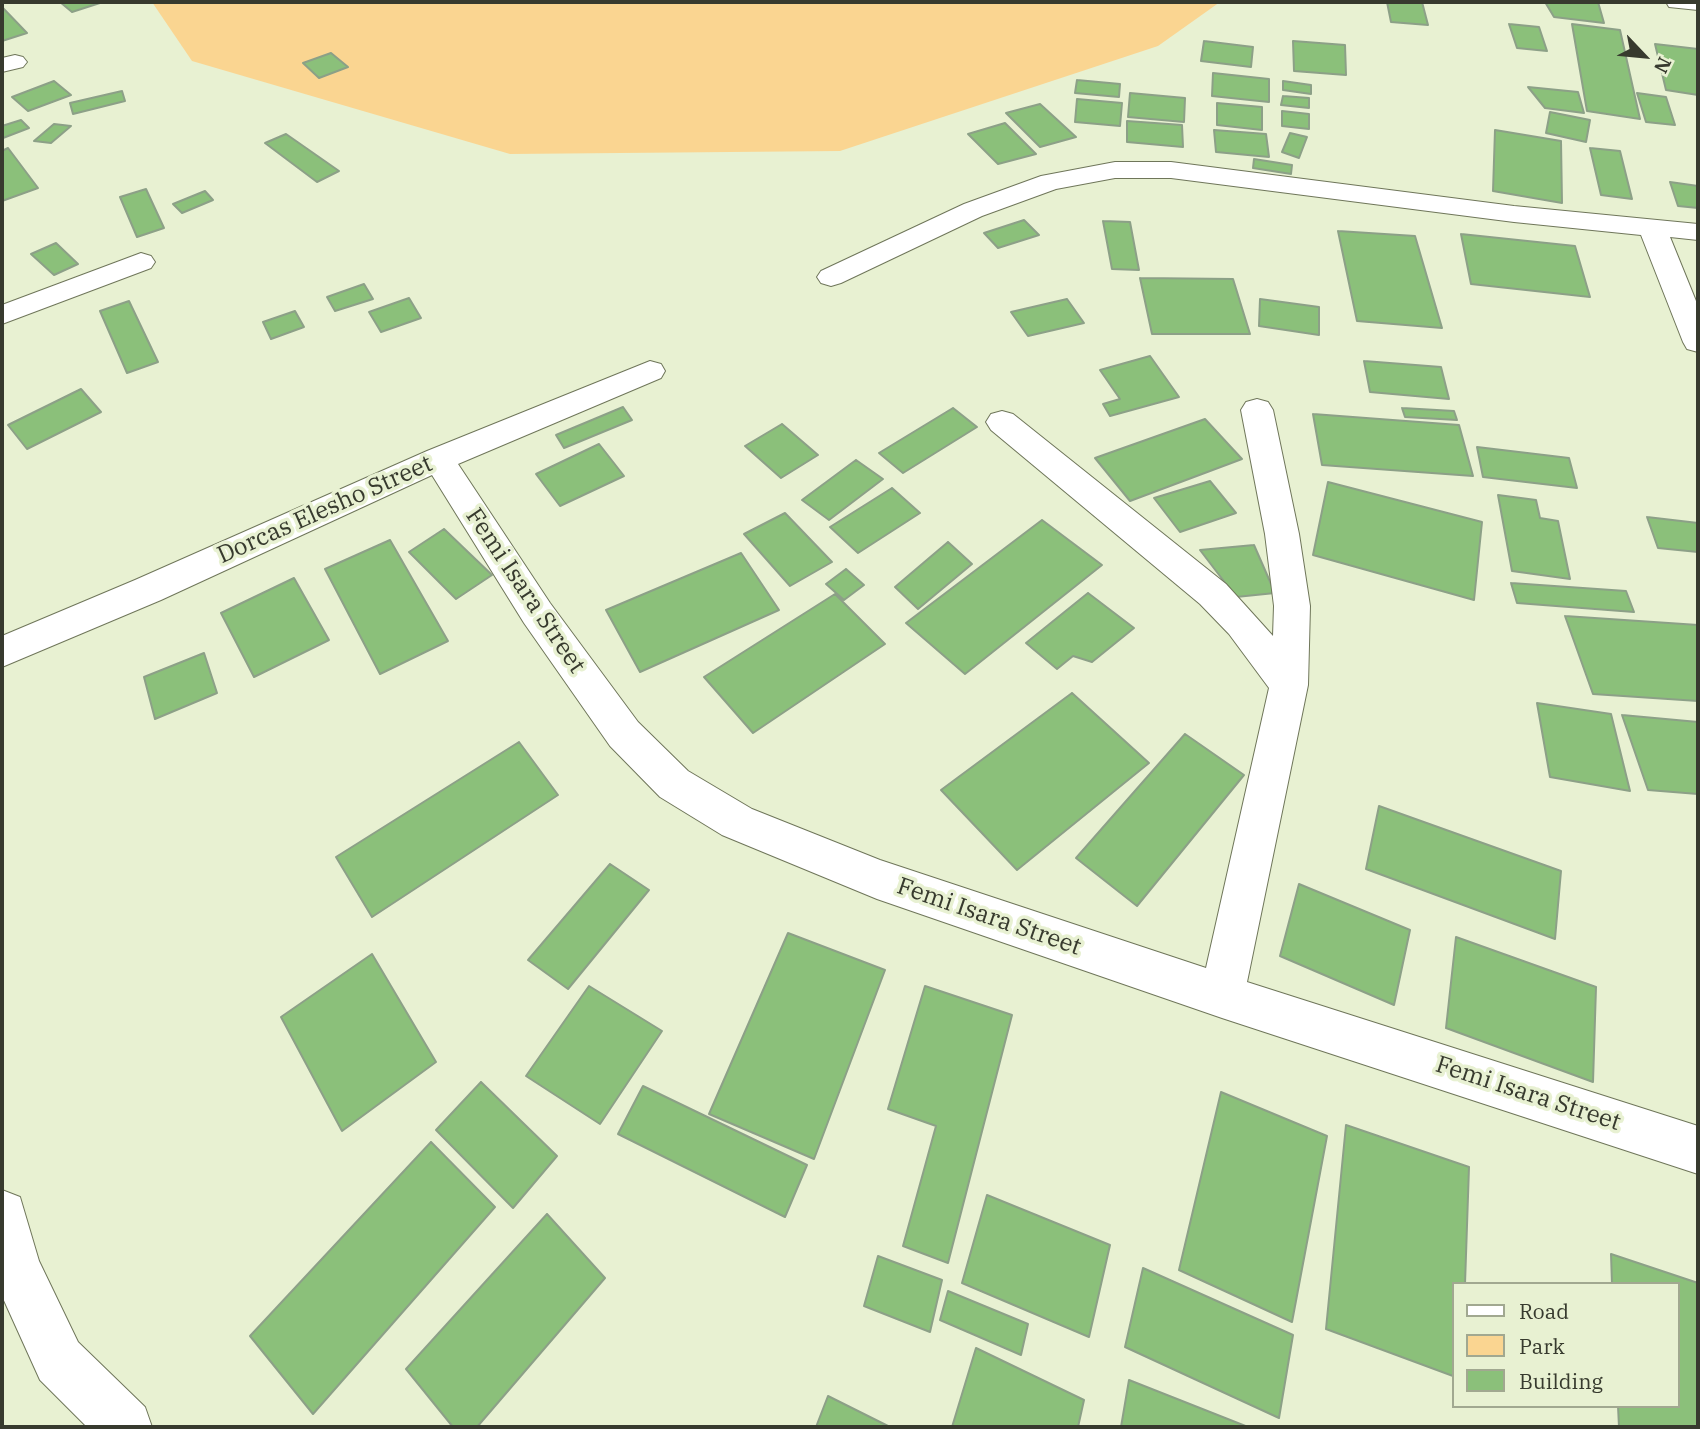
<!DOCTYPE html>
<html>
<head>
<meta charset="utf-8">
<style>
  body { margin:0 }
  #map { position:relative; width:1700px; height:1429px; overflow:hidden; background:#e8f1d2; font-family:"IBM Plex Serif",serif }
  canvas { display:block }
  .frame { position:absolute; inset:0; border:4px solid #373a2e; pointer-events:none }
  .legend { position:absolute; left:1452px; top:1282px; width:228px; height:126px; box-sizing:border-box; background:#e8f1d2; border:2px solid #a1a890; margin:0; padding:9px 12px; list-style:none; font-size:21px; color:#373a2e }
  .legend li { display:flex; align-items:center; gap:14px; height:35px }
  .legend b { width:35px; border:2px solid #a1a890 }
  .north { position:absolute; left:1609px; top:21px; width:70px; height:70px; -webkit-text-stroke:5px #e8f1d2; paint-order:stroke; rotate:116deg; font-size:19px; font-weight:700; line-height:28px; text-align:center; color:#373a2e }
  .north::after { content:''; display:block; margin:auto; width:24px; height:32px; background:#373a2e; clip-path:polygon(50% 0,100% 100%,50% 72%,0 100%) }
</style>
</head>
<body>
<div id="map">
<canvas width="1700" height="1429"></canvas>
<div class="frame"></div>
<ul class="legend">
<li><b style="height:9px;background:#fff"></b>Road</li>
<li><b style="height:19px;background:#fad591"></b>Park</li>
<li><b style="height:19px;background:#8bc07a"></b>Building</li>
</ul>
<div class="north">N</div>
</div>
<script>
const c = document.querySelector('canvas').getContext('2d');
c.lineJoin = 'round';
function paint(path, color) {
  c.fillStyle = color;
  c.fill(path, 'evenodd');
}
function toPath(rows) {
  const path = new Path2D();
  for (const r of rows) {
    path.moveTo(r[0], r[1]);
    for (let i = 2; i < r.length; i += 2) path.lineTo(r[i], r[i + 1]);
  }
  return path;
}
function strokePath(path, color, width, dash) {
  c.strokeStyle = color;
  c.lineWidth = width;
  c.lineCap = dash ? 'butt' : 'round';
  c.setLineDash(dash || []);
  c.stroke(path);
}
function write(font, color, halo, rows, align = 'center') {
  c.font = font + ' "IBM Plex Serif",serif';
  c.lineWidth = 7;
  c.setLineDash([]);
  c.textBaseline = 'middle';
  c.strokeStyle = halo;
  c.fillStyle = color;
  for (const [text, x, y, turn = 0] of rows) {
    c.save();
    c.translate(x, y);
    c.rotate((+turn || 0) * Math.PI / 180);
    c.textAlign = isNaN(turn) ? turn : align;
    if (halo) c.strokeText(text, 0, 0);
    c.fillText(text, 0, 0);
    c.restore();
  }
}
const green = toPath([
  [152,2,1220,2,1158,46,840,151,510,154,192,61]
]);
const building = toPath([
  [60,2,103,2,72,12,60,2],
  [1387,2,1422,2,1428,25,1391,22,1387,2],
  [1545,2,1598,2,1604,23,1554,17,1545,2],
  [2,7,27,33,2,41,2,7],
  [1509,24,1539,27,1547,51,1517,48,1509,24],
  [1572,24,1620,30,1640,119,1587,111,1572,24],
  [1204,41,1253,47,1251,67,1201,61,1204,41],
  [1293,41,1345,45,1346,75,1294,71,1293,41],
  [1655,44,1698,49,1698,95,1666,90,1655,44],
  [331,53,348,67,319,78,303,63,331,53],
  [1213,73,1269,79,1269,102,1212,96,1213,73],
  [1077,80,1120,84,1119,97,1075,93,1077,80],
  [54,81,71,95,28,111,12,97,54,81],
  [1283,81,1311,85,1311,94,1283,90,1283,81],
  [1528,87,1578,92,1584,113,1545,108,1528,87],
  [122,91,125,101,73,114,70,103,122,91],
  [1130,93,1185,98,1184,122,1128,117,1130,93],
  [1637,93,1666,97,1675,125,1646,122,1637,93],
  [1283,96,1309,98,1309,108,1281,105,1283,96],
  [1077,99,1122,103,1120,126,1075,122,1077,99],
  [1217,103,1262,107,1262,130,1217,125,1217,103],
  [1040,104,1076,137,1040,147,1006,113,1040,104],
  [1282,111,1309,114,1309,129,1282,126,1282,111],
  [1550,112,1590,120,1586,142,1546,133,1550,112],
  [21,120,29,128,3,138,2,126,21,120],
  [1127,121,1182,125,1183,147,1127,142,1127,121],
  [1005,123,1036,154,998,164,968,134,1005,123],
  [54,124,71,126,51,143,34,141,54,124],
  [1214,130,1266,134,1269,157,1216,152,1214,130],
  [1495,130,1561,141,1562,203,1493,191,1495,130],
  [1290,133,1307,137,1299,158,1282,152,1290,133],
  [286,134,339,171,317,182,265,143,286,134],
  [8,148,38,188,2,201,2,151,8,148],
  [1590,148,1620,151,1632,199,1601,195,1590,148],
  [1254,159,1292,165,1291,174,1253,168,1254,159],
  [1670,182,1698,186,1698,208,1678,206,1670,182],
  [146,189,164,228,137,237,120,197,146,189],
  [205,191,213,200,182,213,173,204,205,191],
  [1024,220,1039,235,998,248,984,233,1024,220],
  [1103,221,1130,222,1139,270,1112,269,1103,221],
  [1338,231,1415,236,1442,328,1357,321,1338,231],
  [1461,234,1575,246,1590,297,1471,284,1461,234],
  [56,243,78,264,54,275,31,254,56,243],
  [1140,278,1233,279,1250,334,1152,334,1140,278],
  [364,284,373,299,335,311,327,297,364,284],
  [409,298,421,318,381,332,369,312,409,298],
  [1067,299,1084,323,1028,336,1011,312,1067,299],
  [1260,299,1319,307,1319,335,1259,326,1260,299],
  [129,301,158,362,127,373,100,311,129,301],
  [295,311,304,327,271,339,263,322,295,311],
  [1150,356,1179,397,1110,416,1103,404,1120,399,1100,370,1150,356],
  [1364,361,1441,367,1449,399,1370,392,1364,361],
  [81,389,101,412,27,449,8,425,81,389],
  [623,407,632,420,564,448,556,435,623,407],
  [953,408,977,427,903,473,879,453,953,408],
  [1402,408,1454,411,1457,420,1405,417,1402,408],
  [1313,414,1459,425,1473,476,1322,465,1313,414],
  [1205,419,1242,459,1130,501,1095,458,1205,419],
  [782,424,818,455,781,478,745,446,782,424],
  [599,444,624,476,560,506,536,474,599,444],
  [1477,447,1569,458,1577,488,1483,477,1477,447],
  [856,460,883,479,829,520,802,500,856,460],
  [1210,481,1236,513,1180,532,1154,498,1210,481],
  [1328,482,1482,522,1474,600,1313,555,1328,482],
  [892,488,920,513,858,553,830,527,892,488],
  [1498,495,1536,500,1540,518,1558,521,1570,579,1512,571,1498,495],
  [785,513,832,562,790,586,744,534,785,513],
  [1647,517,1698,523,1698,552,1658,548,1647,517],
  [1042,520,1102,565,965,674,906,623,1042,520],
  [444,529,492,575,456,599,409,552,444,529],
  [390,540,448,641,380,674,325,569,390,540],
  [948,542,972,564,918,609,895,587,948,542],
  [1254,545,1275,593,1236,597,1200,550,1254,545],
  [741,553,779,610,640,672,606,610,741,553],
  [846,569,864,585,844,600,826,584,846,569],
  [294,578,329,640,254,677,221,613,294,578],
  [1511,583,1626,591,1634,612,1517,603,1511,583],
  [1088,593,1134,628,1092,662,1073,656,1057,669,1026,643,1088,593],
  [835,594,885,644,753,733,704,677,835,594],
  [1565,616,1698,625,1698,701,1593,694,1565,616],
  [204,653,217,693,155,719,144,677,204,653],
  [1072,693,1149,763,1017,870,941,790,1072,693],
  [1537,703,1611,714,1630,791,1550,777,1537,703],
  [1622,715,1698,722,1698,794,1648,790,1622,715],
  [1185,734,1244,775,1137,906,1076,858,1185,734],
  [519,742,558,795,372,917,336,857,519,742],
  [1379,806,1561,871,1555,939,1366,869,1379,806],
  [610,864,649,890,568,989,528,960,610,864],
  [1299,884,1410,930,1394,1005,1280,956,1299,884],
  [788,933,885,970,814,1159,709,1114,788,933],
  [1456,937,1596,987,1593,1082,1446,1028,1456,937],
  [372,954,436,1062,342,1131,281,1017,372,954],
  [589,986,662,1031,600,1124,526,1076,589,986],
  [925,986,1012,1015,948,1263,903,1246,936,1126,888,1109,925,986],
  [481,1082,557,1156,513,1208,436,1130,481,1082],
  [643,1086,807,1165,785,1217,618,1134,643,1086],
  [1221,1092,1327,1136,1292,1322,1179,1270,1221,1092],
  [1346,1125,1469,1167,1465,1284,1453,1284,1453,1376,1326,1329,1346,1125],
  [431,1142,495,1207,313,1414,250,1336,431,1142],
  [987,1195,1110,1245,1089,1337,962,1283,987,1195],
  [547,1214,605,1278,477,1427,453,1427,406,1369,547,1214],
  [1611,1254,1698,1283,1698,1427,1619,1427,1618,1406,1677,1406,1677,1284,1612,1284,1611,1254],
  [878,1256,942,1280,930,1332,864,1306,878,1256],
  [1143,1268,1293,1335,1279,1418,1125,1347,1143,1268],
  [948,1291,1028,1324,1021,1355,940,1320,948,1291],
  [976,1348,1084,1400,1078,1427,952,1427,976,1348],
  [1129,1380,1248,1427,1121,1427,1129,1380],
  [828,1396,890,1427,816,1427,828,1396]
]);
const minor = toPath([
  [1666,2,1698,2,1698,10,1669,7,1666,2],
  [15,55,23,57,27,62,23,67,2,72,2,58,15,55],
  [1115,162,1171,162,1514,206,1698,224,1698,240,1670,237,1698,306,1698,352,1687,349,1683,342,1641,235,1514,222,1171,178,1115,178,1056,189,982,216,841,283,831,286,821,283,817,277,821,271,964,204,1041,176,1115,162],
  [141,253,151,256,155,262,151,268,2,324,2,305,141,253],
  [650,361,661,364,665,371,661,378,458,464,550,603,638,722,688,771,752,809,880,860,1206,968,1269,688,1229,634,1200,604,991,430,986,422,991,414,1002,411,1013,414,1226,584,1273,636,1274,606,1265,534,1241,410,1246,402,1257,399,1268,402,1273,410,1299,534,1310,606,1308,685,1247,982,1698,1126,1698,1174,1222,1018,877,899,722,835,660,797,610,746,524,623,432,475,161,600,2,667,2,636,135,580,427,451,650,361],
  [2,1190,20,1197,39,1261,78,1342,145,1407,152,1427,87,1427,40,1380,2,1296,2,1190]
]);
const streetNames = [
  ["Dorcas Elesho Street",325,510,-24],
  ["Femi Isara Street",525,591,56],
  ["Femi Isara Street",989,917,19],
  ["Femi Isara Street",1528,1094,18]
];
paint(green, '#fad591');
paint(building, '#8bc07a');
strokePath(building, '#8ca087', 2);
strokePath(minor, '#6f765a', 2);
paint(minor, '#fff');
write('24px', '#373a2e', '#e8f1d2', streetNames);
</script>
</body>
</html>
